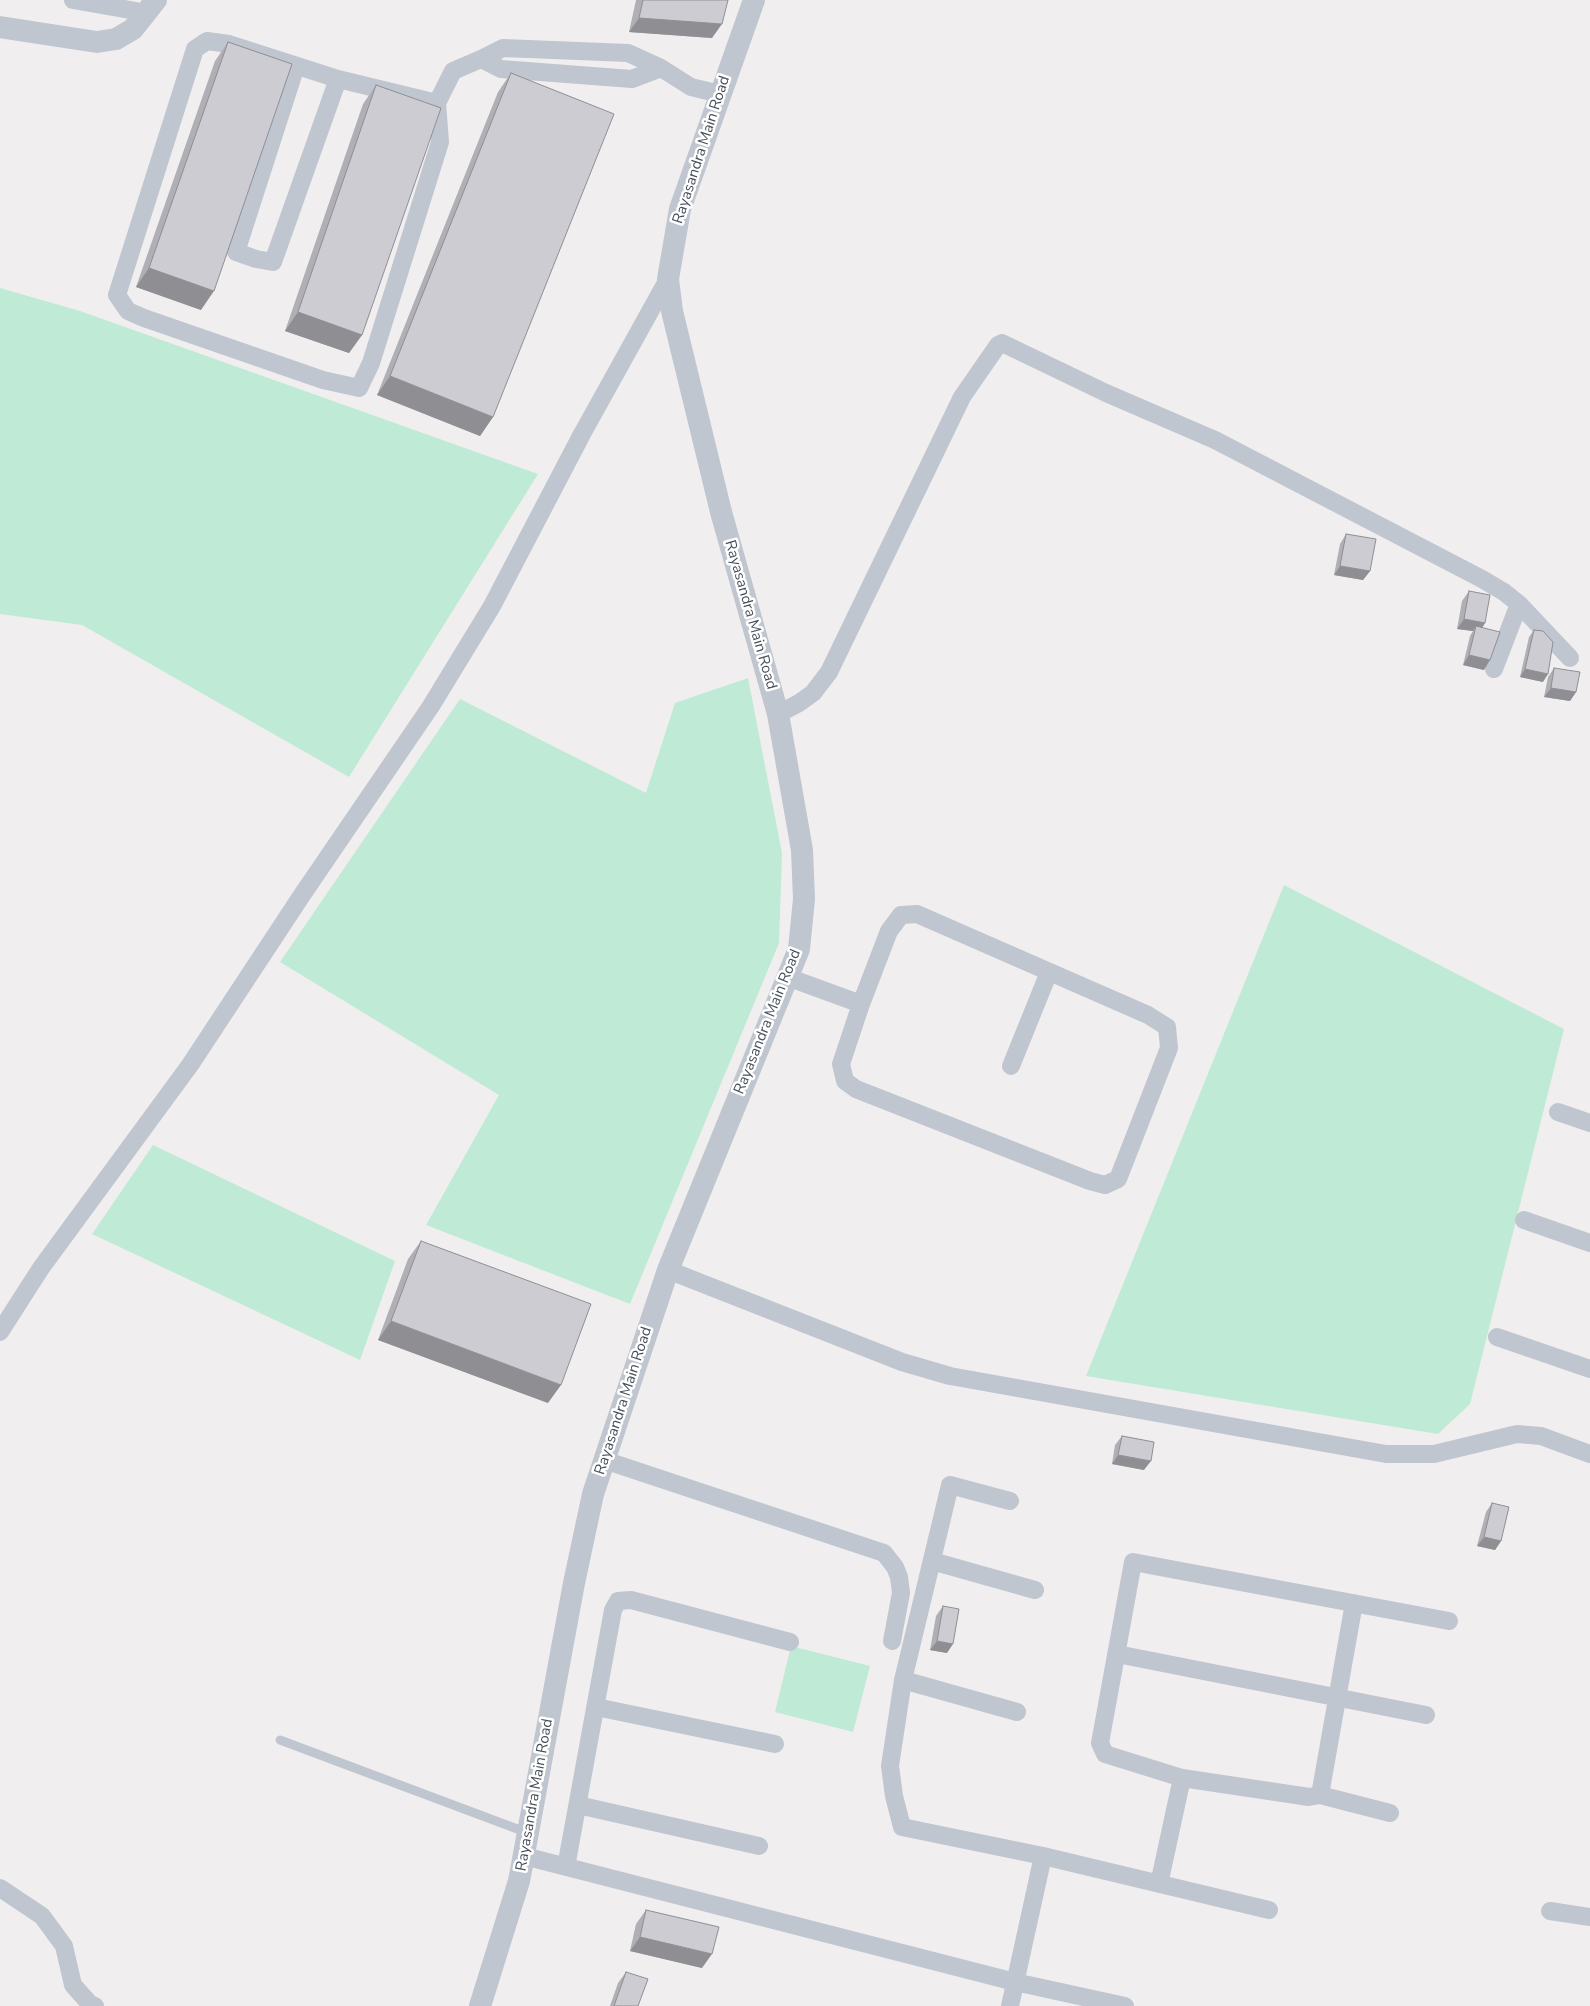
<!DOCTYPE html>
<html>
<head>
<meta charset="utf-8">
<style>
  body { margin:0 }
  canvas { display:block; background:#f0eeee }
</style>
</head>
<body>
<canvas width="1590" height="2006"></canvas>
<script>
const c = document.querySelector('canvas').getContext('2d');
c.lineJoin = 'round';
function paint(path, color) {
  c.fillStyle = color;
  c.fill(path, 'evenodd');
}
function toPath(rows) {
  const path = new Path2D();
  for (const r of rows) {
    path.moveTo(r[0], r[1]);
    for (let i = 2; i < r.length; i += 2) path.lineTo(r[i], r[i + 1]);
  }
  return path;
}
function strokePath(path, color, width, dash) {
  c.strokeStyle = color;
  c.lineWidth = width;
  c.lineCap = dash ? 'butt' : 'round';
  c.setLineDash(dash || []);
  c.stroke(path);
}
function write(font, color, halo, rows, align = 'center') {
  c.font = font + ' "Nunito Sans",sans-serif';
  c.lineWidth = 5;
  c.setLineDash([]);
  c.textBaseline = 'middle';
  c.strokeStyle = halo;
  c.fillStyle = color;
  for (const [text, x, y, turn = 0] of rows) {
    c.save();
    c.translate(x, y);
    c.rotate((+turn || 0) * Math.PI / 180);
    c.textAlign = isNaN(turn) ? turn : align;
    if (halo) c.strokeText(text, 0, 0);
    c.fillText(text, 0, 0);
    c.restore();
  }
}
const green = toPath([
  [0,288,80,311,538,474,349,777,82,625,0,614],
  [748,678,782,853,779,943,630,1304,426,1225,499,1095,280,962,460,699,646,793,675,703],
  [1284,885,1564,1029,1470,1404,1438,1434,1086,1376],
  [153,1145,395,1261,360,1360,92,1234],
  [791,1646,870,1666,853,1732,775,1712]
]);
const service = toPath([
  [280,1740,528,1833]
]);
const minor = toPath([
  [73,0,147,13],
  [481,59,503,48,628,53,661,68,691,87,720,94],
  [296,66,236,252,256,259,273,262,338,79],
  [437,103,338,79,229,44,207,41,195,49,117,295,128,311,144,318,323,380,359,388,371,363,440,142,437,103,453,71,481,59,501,69,632,79,661,68],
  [1519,604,1570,658],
  [778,714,799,703,813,693,829,672,962,397,998,345,1002,343,1106,393,1215,440,1482,579,1504,592,1519,604,1494,669],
  [787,977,861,1004,889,931,901,915,917,914,1148,1015,1167,1027,1169,1048,1118,1179,1105,1185,1090,1181,856,1089,845,1081,841,1064,861,1004],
  [1011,1066,1049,972],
  [1558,1112,1590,1123],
  [1524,1220,1590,1243],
  [668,1270,902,1362,950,1376,1386,1454,1434,1454,1517,1434,1541,1436,1590,1454],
  [0,1332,41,1268,190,1065,302,895,431,706,492,606,582,434,668,279],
  [1497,1337,1590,1369],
  [604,1460,884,1553,895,1567,899,1577,901,1593,892,1641],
  [1010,1501,950,1485,903,1680,890,1766,894,1796,902,1827,1043,1856,1269,1910],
  [932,1561,1035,1590],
  [1117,1654,1426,1715],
  [903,1680,1017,1712],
  [596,1707,775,1744],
  [1182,1778,1309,1797,1320,1795,1354,1603],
  [1320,1795,1390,1813],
  [578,1805,759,1846],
  [524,1856,1015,1982,1125,2006],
  [566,1867,613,1610,618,1601,631,1600,790,1642],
  [1159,1884,1182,1778,1105,1754,1100,1743,1133,1562,1449,1621],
  [0,1888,42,1916,64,1946,73,1985,90,2004,95,2006],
  [1550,1911,1590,1917],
  [1010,2006,1043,1856]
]);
const tertiary = toPath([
  [0,27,97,42,116,39,133,29,156,0],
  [480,2006,519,1881,574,1583,593,1494,668,1270,799,949,804,899,802,850,778,714,721,512,672,311,668,279,680,209,754,0]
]);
const wall = toPath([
  [636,0,728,0,712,38,629,32],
  [228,42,201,310,136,287,215,61],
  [511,73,493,417,480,436,377,395,498,92],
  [376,85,362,335,349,353,285,331,363,104],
  [1346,534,1370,571,1363,580,1334,575,1340,544],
  [1469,591,1485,623,1482,628,1484,670,1463,665,1470,636,1473,631,1457,629,1462,601],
  [1534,630,1543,682,1520,677,1529,637],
  [1554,668,1576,692,1570,701,1544,697,1548,677],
  [421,1241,548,1403,378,1340,408,1259],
  [1122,1436,1144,1470,1112,1464,1115,1445],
  [1492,1503,1501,1541,1495,1550,1477,1546,1486,1512],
  [943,1606,947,1653,930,1650,936,1616],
  [646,1910,702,1968,630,1951,636,1924],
  [626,1972,638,2006,610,2006,618,1983]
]);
const shadedWall = toPath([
  [639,18,722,24,712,38,629,32],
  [149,268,214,291,201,310,136,287],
  [298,312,362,335,349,353,285,331],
  [390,376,493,417,480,436,377,395],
  [1340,566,1370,571,1363,580,1334,575],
  [1464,619,1485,623,1479,632,1476,626,1473,631,1457,629],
  [1469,655,1490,660,1484,670,1463,665],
  [1525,669,1548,674,1543,682,1520,677],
  [1551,688,1576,692,1570,701,1544,697],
  [391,1321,561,1385,548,1403,378,1340],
  [1118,1455,1151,1461,1144,1470,1112,1464],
  [1484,1537,1501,1541,1495,1550,1477,1546],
  [937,1641,953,1644,947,1653,930,1650],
  [640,1937,712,1954,702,1968,630,1951]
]);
const building = toPath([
  [643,0,728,0,722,24,639,18,643,0],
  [228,42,292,64,214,291,149,268,228,42],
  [511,73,614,114,493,417,390,376,511,73],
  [376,85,441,108,362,335,298,312,376,85],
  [1346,534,1376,539,1370,571,1340,566,1346,534],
  [1469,591,1490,595,1485,623,1464,619,1469,591],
  [1476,626,1500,632,1490,660,1469,655,1476,626],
  [1534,630,1543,631,1553,642,1548,674,1525,669,1534,630],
  [1554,668,1580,672,1576,692,1551,688,1554,668],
  [421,1241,591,1304,561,1385,391,1321,421,1241],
  [1122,1436,1154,1442,1151,1461,1118,1455,1122,1436],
  [1492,1503,1509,1507,1501,1541,1484,1537,1492,1503],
  [943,1606,959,1609,953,1644,937,1641,943,1606],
  [646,1910,719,1927,712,1954,640,1937,646,1910],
  [626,1972,648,1979,638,2006,614,2006,626,1972]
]);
const streetNames = [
  ["Rayasandra Main Road",702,150,-72],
  ["Rayasandra Main Road",750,615,74],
  ["Rayasandra Main Road",768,1022,-68],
  ["Rayasandra Main Road",624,1401,-72],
  ["Rayasandra Main Road",535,1795,-80]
];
paint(green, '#bfebd6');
strokePath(service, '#c0c6cf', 9);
strokePath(minor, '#c0c6cf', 18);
strokePath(tertiary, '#c0c6cf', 22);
paint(wall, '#afafb5');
paint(shadedWall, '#8f8f93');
paint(building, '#ccccd2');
strokePath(building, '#8f8f93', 1);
write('15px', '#484f5a', '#fff', streetNames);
</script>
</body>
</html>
